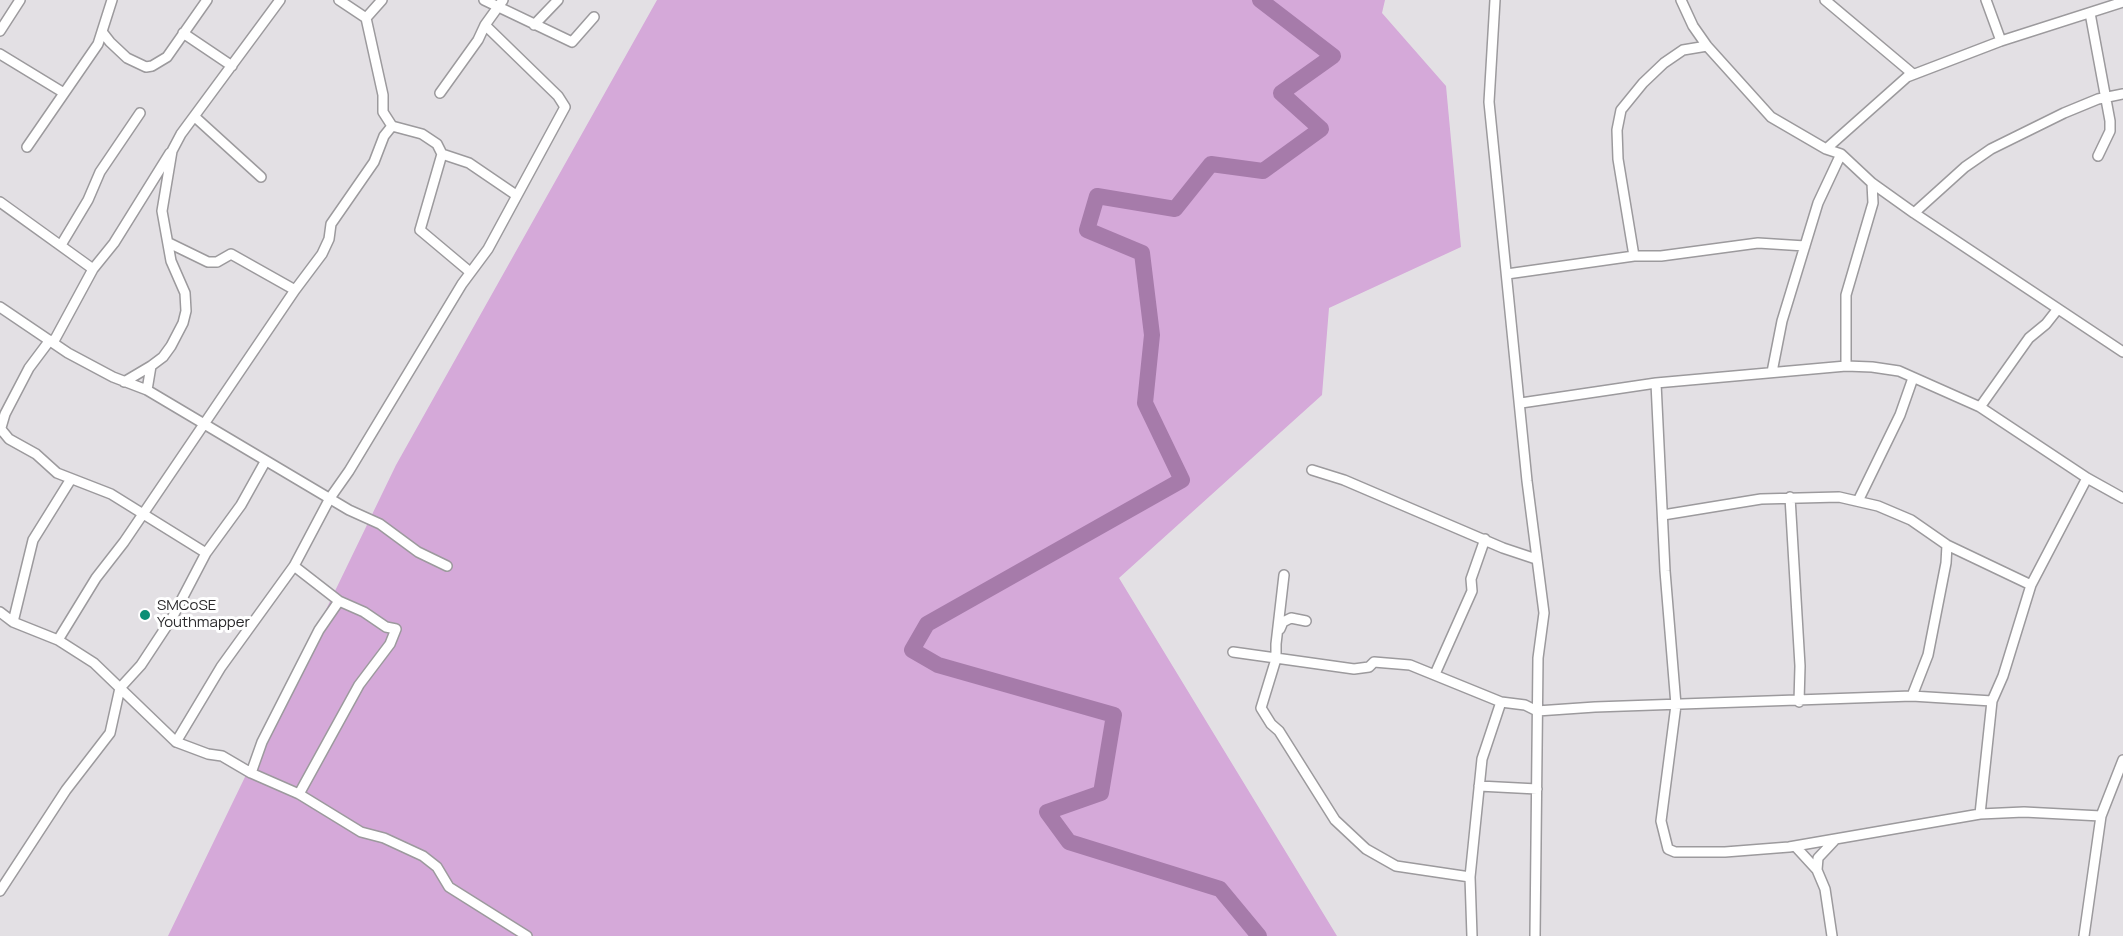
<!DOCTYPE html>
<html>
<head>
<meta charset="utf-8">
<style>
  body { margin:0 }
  canvas { display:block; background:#e3e0e4 }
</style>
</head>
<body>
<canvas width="2123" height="936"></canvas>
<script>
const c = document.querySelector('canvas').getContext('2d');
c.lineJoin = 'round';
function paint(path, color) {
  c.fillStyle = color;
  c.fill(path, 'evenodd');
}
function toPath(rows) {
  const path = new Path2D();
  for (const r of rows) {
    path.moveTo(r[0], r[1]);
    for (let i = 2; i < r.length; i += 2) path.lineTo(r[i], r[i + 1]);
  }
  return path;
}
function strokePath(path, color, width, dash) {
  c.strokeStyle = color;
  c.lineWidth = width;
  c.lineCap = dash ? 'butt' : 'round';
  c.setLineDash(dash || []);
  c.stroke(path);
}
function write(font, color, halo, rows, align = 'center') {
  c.font = font + ' Manrope,sans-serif';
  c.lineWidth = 6;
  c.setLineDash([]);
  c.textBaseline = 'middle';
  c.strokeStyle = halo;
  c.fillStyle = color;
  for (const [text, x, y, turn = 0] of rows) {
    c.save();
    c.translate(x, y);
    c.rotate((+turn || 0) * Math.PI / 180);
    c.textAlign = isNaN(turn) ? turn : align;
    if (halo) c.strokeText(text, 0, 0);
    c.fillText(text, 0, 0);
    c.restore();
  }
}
const green = toPath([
  [657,0,1385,0,1382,13,1446,86,1461,247,1329,308,1322,395,1119,578,1337,936,168,936,396,465]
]);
const river = toPath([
  [1259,936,1220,889,1069,842,1047,812,1101,793,1114,715,938,665,912,650,927,624,1182,480,1145,403,1152,335,1142,253,1087,230,1097,196,1175,209,1211,164,1263,171,1321,129,1281,93,1333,56,1260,0]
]);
const minor = toPath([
  [484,0,572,42,594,17],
  [1495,0,1489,102,1527,481,1544,613,1538,658,1535,936],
  [1681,0,1693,26,1707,46,1771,117,1826,149,1841,154,1872,183,1914,213,2123,352],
  [1825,0,1913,74],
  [1986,0,2001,41],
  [2090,13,2110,121,2110,131,2098,156],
  [366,18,382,0],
  [534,25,558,0],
  [0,31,20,0],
  [103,33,110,42,127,58,146,67,152,66,167,57,207,0],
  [183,33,232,66],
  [0,54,64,93],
  [440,93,478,40,485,25],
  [195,117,261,177],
  [392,126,422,134,437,144,442,154,420,230,470,272],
  [27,147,98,44,112,0],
  [1826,149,1907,77,2001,41,2123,2],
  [442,154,469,163,516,195],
  [0,202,93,269],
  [1914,213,1965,167,1991,149,2064,113,2098,99,2123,94],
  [169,243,208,262,217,262,231,254,295,290],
  [61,245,88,200,100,172,140,113],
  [1634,256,1618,159,1617,130,1621,110,1643,83,1664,63,1683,50,1707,46],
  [1507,274,1634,256,1661,256,1758,243,1805,246],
  [0,307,68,353,113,377,147,390,349,510,380,524,418,552,447,566],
  [54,341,93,269,114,243,170,153],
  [1846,366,1846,295,1873,203,1872,183],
  [1772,372,1782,321,1818,203,1841,154],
  [124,382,151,366],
  [1656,383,1665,571,1676,705,1661,821,1668,849,1675,852,1725,852,1789,847,1980,814,2024,812,2101,816],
  [147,390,151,366,163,357,171,346,183,323,186,311,185,293,171,261,162,211,172,151,181,134,280,0],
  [1521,403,1656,383,1846,366,1872,367,1899,371,1980,407,2087,478,2123,498],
  [1980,407,2029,338,2046,324,2057,310],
  [0,428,9,439,36,454,57,473,111,494,206,553,172,618,141,665,120,688,110,733,66,790,0,891],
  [0,431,5,414,29,368,50,340],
  [1312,470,1344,480,1503,548,1536,559],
  [1790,497,1800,666,1799,702],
  [1858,501,1900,415,1913,378],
  [1663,515,1761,499,1839,497,1878,506,1911,520,1947,545,2031,585],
  [206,553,241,505,265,462],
  [294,566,339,601,364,612,386,627,396,629,390,644,359,685,299,794],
  [1284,575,1276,644,1276,659,1261,708,1271,724,1279,731,1335,820,1366,849,1396,866,1470,877],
  [0,612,13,622,58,640,94,663,176,742,208,754,222,756,251,773,299,794,361,832,384,838,423,856,437,867,449,887,527,936],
  [13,622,33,540,71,479],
  [1280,629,1283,622,1291,618,1306,621],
  [58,640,96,578,124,542,295,290,322,254,329,239,331,224,374,162,384,136,392,126,383,112,383,95,366,18,339,0],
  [1233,652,1354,669,1369,667,1374,662,1410,665,1501,702,1525,705,1537,711,1595,707,1912,696,1992,701],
  [1435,674,1472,591,1471,579,1485,539],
  [1912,696,1928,655,1946,563,1947,545],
  [176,742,221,667,294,566,330,498,349,471,462,284,488,249,565,107,558,96,485,25,503,0],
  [251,773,262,742,319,630,339,601],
  [1479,786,1537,789],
  [1980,814,1992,701,2003,676,2031,585,2087,478],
  [1795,846,1817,870,1825,889,1832,936],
  [1817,870,1818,858,1834,841],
  [1472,936,1470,877,1482,759,1501,702],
  [2084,936,2101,816,2123,760]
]);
const markers = [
  [145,615,6,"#0c8e75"]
];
const poiNames = [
  ["SMCoSE",157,606],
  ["Youthmapper",157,623]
];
paint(green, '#d5a9d9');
strokePath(river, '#a67baa', 16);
strokePath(minor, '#9c9a9d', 12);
strokePath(minor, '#fff', 9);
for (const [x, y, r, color] of markers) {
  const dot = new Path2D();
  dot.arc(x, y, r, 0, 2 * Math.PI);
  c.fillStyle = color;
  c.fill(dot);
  strokePath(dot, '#fff', 2);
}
write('15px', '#2a292b', '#fff', poiNames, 'left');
</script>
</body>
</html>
